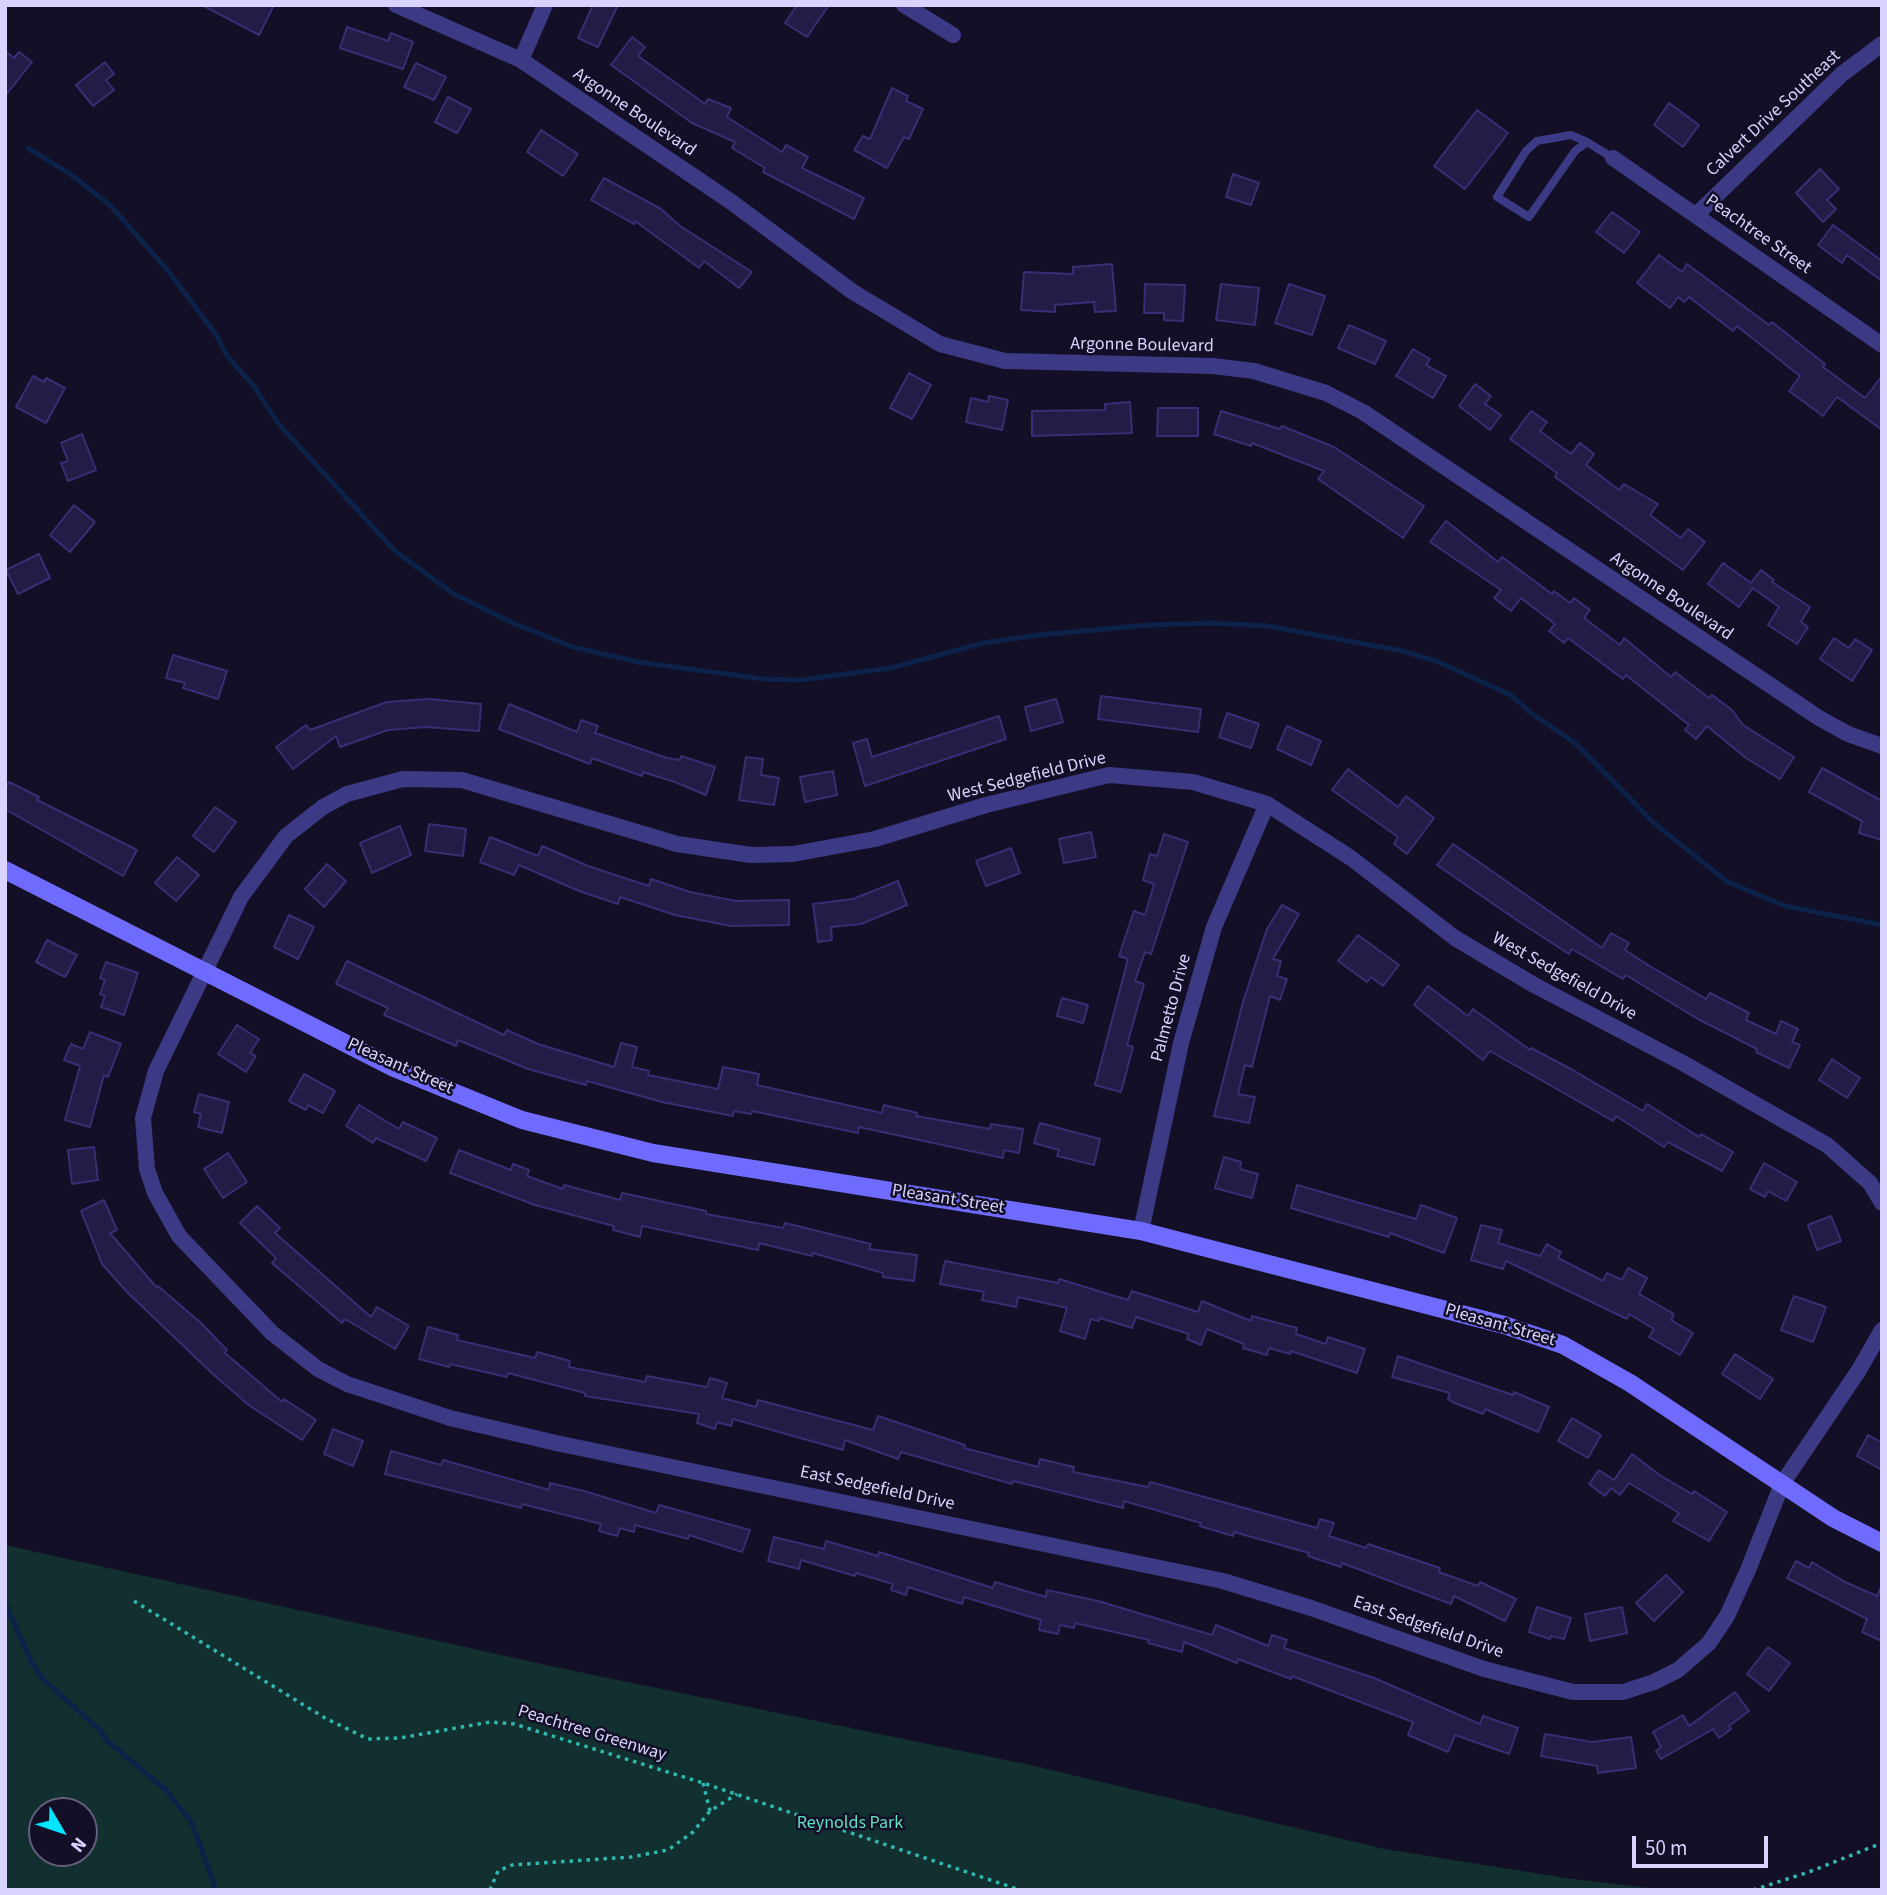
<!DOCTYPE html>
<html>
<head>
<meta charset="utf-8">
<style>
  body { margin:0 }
  #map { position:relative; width:1887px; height:1895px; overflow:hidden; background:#130f26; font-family:"Source Sans 3",sans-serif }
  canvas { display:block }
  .frame { position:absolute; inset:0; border:7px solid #d9d4ff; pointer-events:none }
  .north { position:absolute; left:28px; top:1797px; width:70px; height:70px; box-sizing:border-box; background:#130f26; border:2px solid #625e7d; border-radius:50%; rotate:129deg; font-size:19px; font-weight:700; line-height:28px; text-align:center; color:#d9d4ff }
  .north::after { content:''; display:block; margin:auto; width:24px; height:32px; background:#00e5ff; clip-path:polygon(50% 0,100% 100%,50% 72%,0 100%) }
  .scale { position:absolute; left:1632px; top:1836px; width:136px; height:32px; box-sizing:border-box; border:4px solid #d9d4ff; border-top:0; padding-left:9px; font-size:21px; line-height:24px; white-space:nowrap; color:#d9d4ff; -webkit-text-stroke:5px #130f26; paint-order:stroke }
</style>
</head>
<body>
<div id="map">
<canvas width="1887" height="1895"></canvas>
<div class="frame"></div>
<div class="north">N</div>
<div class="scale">50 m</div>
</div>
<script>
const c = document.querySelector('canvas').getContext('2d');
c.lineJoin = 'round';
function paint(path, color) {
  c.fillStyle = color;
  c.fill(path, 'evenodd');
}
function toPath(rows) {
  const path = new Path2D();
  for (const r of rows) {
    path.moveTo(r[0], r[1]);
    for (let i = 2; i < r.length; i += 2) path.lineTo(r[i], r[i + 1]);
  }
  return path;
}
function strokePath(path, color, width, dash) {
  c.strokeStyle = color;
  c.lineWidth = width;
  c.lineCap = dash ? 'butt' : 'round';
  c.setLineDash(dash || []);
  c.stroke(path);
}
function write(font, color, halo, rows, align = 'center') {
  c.font = font + ' "Source Sans 3",sans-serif';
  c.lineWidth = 5;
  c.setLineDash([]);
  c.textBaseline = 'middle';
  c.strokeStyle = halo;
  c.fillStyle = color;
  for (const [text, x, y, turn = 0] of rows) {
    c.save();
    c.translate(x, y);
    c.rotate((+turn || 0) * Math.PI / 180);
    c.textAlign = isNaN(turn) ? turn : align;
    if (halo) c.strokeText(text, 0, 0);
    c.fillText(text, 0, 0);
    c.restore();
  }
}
const green = toPath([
  [5,1545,560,1668,1030,1765,1385,1849,1566,1878,1665,1890,5,1890],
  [42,1811,84,1811,84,1853,42,1853]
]);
const stream = toPath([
  [28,148,73,176,110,205,169,272,217,336,227,356,254,386,277,422,395,551,454,594,515,624,573,647,638,662,763,679,800,680,891,668,983,643,1039,635,1149,625,1211,623,1268,626,1402,651,1436,661,1511,695,1531,713,1575,743,1655,824,1728,882,1785,906,1882,925],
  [5,1602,31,1662,43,1679,102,1732,105,1739,167,1791,192,1823,216,1890]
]);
const building = toPath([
  [202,5,274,5,259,35,202,5],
  [593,5,618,5,598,47,578,38,593,5],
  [797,5,829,5,807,37,785,23,797,5],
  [347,27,388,41,391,33,413,42,403,69,340,48,347,27],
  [632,37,645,47,638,56,705,104,708,99,731,108,727,117,782,152,786,145,808,157,802,168,864,198,854,219,763,172,765,168,732,148,735,142,692,123,611,65,632,37],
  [5,51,14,58,19,52,32,62,5,96,5,51],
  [105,62,114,74,106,80,114,90,93,106,76,85,105,62],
  [416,63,446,77,434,100,404,87,416,63],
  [892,88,908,96,906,101,923,109,909,139,904,137,887,168,854,150,863,136,870,139,892,88],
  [448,97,471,109,457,133,435,122,448,97],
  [1669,103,1699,125,1683,147,1654,125,1669,103],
  [1477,110,1508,133,1465,189,1434,166,1477,110],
  [541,130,578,154,563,176,527,152,541,130],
  [1820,169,1839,189,1827,200,1836,209,1823,222,1796,193,1820,169],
  [1233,174,1259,183,1251,205,1226,197,1233,174],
  [604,178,661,209,680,226,752,272,739,288,704,261,699,268,635,221,634,224,591,200,604,178],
  [1612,212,1640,232,1624,253,1596,232,1612,212],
  [1833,225,1882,261,1882,281,1847,255,1842,263,1818,245,1833,225],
  [1659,255,1682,272,1687,264,1769,325,1772,322,1825,364,1823,367,1865,398,1882,376,1882,430,1837,397,1823,416,1789,391,1800,376,1737,326,1733,331,1689,297,1684,302,1678,297,1670,308,1637,283,1659,255],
  [1112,264,1116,311,1095,312,1094,302,1055,305,1055,312,1021,310,1024,272,1073,274,1073,267,1112,264],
  [1145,284,1185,285,1183,321,1164,320,1164,313,1144,313,1145,284],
  [1221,284,1259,288,1255,325,1216,320,1221,284],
  [1289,284,1325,296,1312,335,1275,323,1289,284],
  [1349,325,1386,341,1375,364,1338,348,1349,325],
  [1413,349,1430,359,1426,365,1446,376,1433,398,1396,376,1413,349],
  [909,373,931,385,912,419,890,408,909,373],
  [33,376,44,382,46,378,65,388,46,423,16,407,33,376],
  [1475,384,1491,396,1485,404,1501,415,1490,430,1459,406,1475,384],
  [989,396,1008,400,1002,430,966,422,971,398,988,402,989,396],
  [1130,402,1132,433,1032,436,1032,411,1105,410,1105,404,1130,402],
  [1158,408,1198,408,1198,436,1157,436,1158,408],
  [1221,411,1280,429,1282,426,1334,447,1424,506,1403,538,1318,479,1324,471,1252,443,1251,446,1214,434,1221,411],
  [1531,411,1547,422,1540,431,1571,454,1580,443,1594,454,1586,465,1619,490,1624,484,1658,504,1650,515,1681,538,1688,529,1705,542,1683,570,1555,477,1557,473,1510,439,1531,411],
  [82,434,96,470,68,481,61,463,68,461,61,443,82,434],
  [74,505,95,522,70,552,50,535,74,505],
  [1446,521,1498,562,1502,557,1552,594,1554,591,1570,603,1574,598,1590,610,1584,618,1620,645,1624,638,1671,677,1675,672,1709,698,1712,695,1732,710,1743,725,1794,757,1780,779,1746,758,1707,726,1696,739,1685,730,1689,725,1626,675,1623,679,1568,638,1564,643,1549,631,1555,624,1521,598,1511,611,1494,598,1501,590,1430,542,1446,521],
  [39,554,50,578,18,594,6,570,39,554],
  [1723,563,1751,583,1761,570,1774,580,1772,582,1810,607,1801,622,1808,627,1797,644,1768,625,1779,607,1753,588,1739,607,1708,584,1723,563],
  [1834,638,1849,648,1855,639,1872,650,1852,681,1820,659,1834,638],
  [173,655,227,671,218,699,183,688,185,683,166,678,173,655],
  [1101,696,1201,709,1198,732,1098,719,1101,696],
  [429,699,481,704,479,731,426,727,388,730,340,747,336,736,293,769,276,747,306,725,310,730,387,702,429,699],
  [1056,699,1063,722,1031,731,1025,707,1056,699],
  [509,704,577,732,581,720,598,726,595,733,667,758,680,760,681,756,715,767,706,795,675,782,643,772,642,776,592,758,590,764,499,729,509,704],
  [1227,713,1259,724,1251,748,1219,737,1227,713],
  [999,716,1006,739,865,786,853,743,867,739,872,757,999,716],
  [1287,726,1321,741,1311,765,1277,749,1287,726],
  [746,757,763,759,761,775,779,778,774,805,739,800,746,757],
  [1822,768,1882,801,1882,840,1859,833,1862,821,1809,792,1822,768],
  [1348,769,1398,807,1406,796,1434,818,1407,854,1394,844,1398,837,1332,790,1348,769],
  [833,771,837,795,805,802,800,777,833,771],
  [9,782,39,797,37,800,137,850,123,876,5,809,5,789,9,782],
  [215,807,236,822,214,852,193,836,215,807],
  [429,824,466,829,463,856,425,851,429,824],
  [400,826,411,855,372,873,360,843,400,826],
  [1091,832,1096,857,1064,863,1059,839,1091,832],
  [1164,834,1188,842,1151,954,1145,952,1135,981,1144,984,1127,1045,1133,1047,1121,1092,1095,1085,1128,959,1119,956,1134,911,1145,915,1154,884,1143,880,1150,854,1157,856,1164,834],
  [490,837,538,856,542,846,588,866,649,886,651,879,690,892,736,901,789,900,789,925,731,926,675,915,620,897,618,904,579,891,519,865,514,875,480,862,490,837],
  [1453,844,1602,948,1611,933,1629,943,1625,950,1648,965,1706,999,1710,993,1749,1013,1746,1020,1776,1034,1781,1021,1798,1029,1792,1042,1800,1045,1789,1068,1756,1052,1757,1049,1696,1018,1626,975,1623,979,1572,949,1569,954,1518,921,1437,865,1453,844],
  [1011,848,1020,873,986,886,976,861,1011,848],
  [177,857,199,875,176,901,155,883,177,857],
  [327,864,346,881,324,907,305,889,327,864],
  [898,881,907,905,861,924,831,927,832,940,818,942,813,904,853,899,898,881],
  [1282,905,1299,914,1273,959,1281,961,1277,976,1287,979,1280,1000,1270,996,1252,1067,1245,1065,1238,1094,1255,1097,1249,1123,1214,1116,1243,1002,1267,929,1282,905],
  [289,915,314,927,298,959,274,947,289,915],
  [1358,935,1399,965,1383,986,1371,977,1367,982,1338,961,1358,935],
  [47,940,77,955,65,977,36,962,47,940],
  [347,961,504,1035,507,1030,538,1044,614,1067,621,1043,637,1047,632,1067,649,1071,648,1075,718,1089,723,1067,759,1074,757,1085,882,1113,884,1105,917,1113,916,1116,990,1129,991,1124,1023,1129,1019,1153,1004,1150,1003,1158,859,1127,858,1133,752,1111,751,1114,734,1111,733,1116,662,1102,587,1081,586,1085,528,1069,458,1040,456,1046,384,1015,388,1008,336,984,347,961],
  [106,962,138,973,124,1015,101,1007,105,996,100,994,105,980,100,978,106,962],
  [1428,986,1468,1016,1473,1009,1530,1050,1531,1048,1571,1069,1643,1111,1647,1104,1699,1137,1701,1134,1733,1152,1722,1171,1668,1142,1664,1147,1616,1116,1613,1121,1490,1051,1483,1060,1414,1005,1428,986],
  [1062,998,1088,1005,1083,1023,1057,1016,1062,998],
  [237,1025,259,1039,250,1053,256,1056,246,1072,218,1054,237,1025],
  [90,1032,121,1044,108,1077,104,1075,90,1127,65,1120,80,1066,64,1060,71,1044,83,1049,90,1032],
  [1832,1059,1860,1078,1847,1098,1819,1080,1832,1059],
  [304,1074,335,1091,323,1113,308,1105,306,1110,289,1101,304,1074],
  [199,1094,229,1102,222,1133,198,1127,201,1114,194,1112,199,1094],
  [359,1105,399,1129,403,1122,437,1138,426,1161,376,1138,373,1143,346,1126,359,1105],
  [1040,1123,1100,1139,1094,1165,1057,1156,1059,1150,1034,1143,1040,1123],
  [94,1147,98,1180,72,1184,68,1150,94,1147],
  [459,1150,511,1170,513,1164,529,1170,527,1176,563,1189,564,1185,620,1200,622,1193,706,1211,706,1214,783,1228,785,1223,871,1244,869,1249,917,1255,914,1281,883,1277,883,1273,813,1253,812,1256,759,1243,758,1250,642,1226,640,1237,613,1230,614,1226,535,1205,450,1173,459,1150],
  [228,1153,247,1182,223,1198,204,1169,228,1153],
  [1224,1157,1241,1162,1240,1169,1258,1174,1252,1198,1215,1188,1224,1157],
  [1764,1163,1797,1182,1786,1201,1768,1191,1765,1197,1750,1189,1764,1163],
  [1297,1185,1416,1219,1421,1205,1457,1218,1444,1253,1390,1233,1389,1237,1291,1208,1297,1185],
  [104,1200,117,1230,110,1233,157,1288,158,1286,202,1324,227,1350,225,1353,282,1402,284,1399,316,1420,302,1440,250,1406,215,1376,127,1292,102,1264,81,1211,104,1200],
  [257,1206,280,1228,275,1233,371,1317,377,1307,409,1326,395,1349,345,1319,342,1323,272,1263,276,1258,240,1223,257,1206],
  [1831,1216,1841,1241,1817,1250,1808,1225,1831,1216],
  [1481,1225,1502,1230,1498,1243,1540,1256,1547,1244,1561,1252,1558,1258,1603,1281,1607,1273,1622,1280,1628,1268,1647,1278,1639,1294,1674,1314,1671,1320,1693,1333,1680,1355,1649,1337,1654,1329,1629,1314,1627,1319,1506,1261,1503,1269,1471,1260,1481,1225],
  [945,1261,1058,1283,1059,1279,1128,1300,1132,1291,1198,1312,1202,1301,1251,1321,1252,1316,1297,1328,1296,1334,1326,1344,1328,1337,1365,1349,1357,1373,1291,1351,1290,1354,1269,1348,1267,1355,1243,1348,1244,1344,1207,1329,1201,1345,1187,1339,1189,1334,1136,1317,1132,1328,1100,1318,1099,1321,1091,1319,1085,1339,1060,1331,1067,1308,1018,1297,1016,1307,982,1300,984,1292,940,1284,945,1261],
  [1794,1296,1826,1307,1813,1342,1781,1330,1794,1296],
  [428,1327,458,1335,457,1340,535,1358,537,1352,570,1361,569,1367,645,1382,647,1376,707,1387,710,1378,727,1383,722,1398,756,1407,758,1400,873,1430,878,1416,965,1445,964,1448,1038,1467,1040,1459,1074,1467,1073,1472,1148,1487,1150,1482,1317,1528,1320,1519,1334,1523,1329,1536,1366,1548,1368,1544,1440,1568,1439,1572,1478,1586,1480,1582,1516,1599,1505,1621,1454,1596,1451,1604,1342,1563,1341,1567,1308,1556,1309,1553,1234,1532,1233,1536,1200,1526,1201,1523,1124,1501,1123,1508,1013,1481,1012,1484,901,1452,898,1459,845,1440,843,1450,733,1419,731,1426,717,1422,715,1429,697,1423,699,1414,585,1396,585,1393,508,1373,507,1377,450,1364,449,1367,419,1359,428,1327],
  [1735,1354,1773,1379,1760,1399,1722,1374,1735,1354],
  [1398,1356,1513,1395,1514,1392,1549,1407,1538,1432,1485,1409,1483,1414,1452,1402,1448,1399,1450,1393,1392,1377,1398,1356],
  [1572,1418,1601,1435,1588,1458,1558,1441,1572,1418],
  [333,1429,363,1441,353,1466,324,1454,333,1429],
  [1868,1435,1882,1443,1882,1470,1857,1456,1868,1435],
  [391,1451,441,1465,443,1460,549,1490,550,1483,584,1491,656,1513,659,1505,750,1530,742,1552,689,1535,688,1539,635,1525,634,1532,620,1528,617,1536,599,1531,601,1524,522,1504,521,1508,385,1474,391,1451],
  [1632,1454,1661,1476,1692,1494,1694,1491,1727,1512,1709,1541,1673,1521,1679,1513,1629,1483,1620,1495,1611,1488,1605,1496,1589,1484,1599,1470,1614,1480,1632,1454],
  [774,1537,824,1549,826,1541,878,1556,879,1552,993,1588,995,1582,1046,1597,1047,1590,1098,1601,1212,1635,1216,1625,1268,1646,1272,1635,1287,1640,1284,1648,1374,1678,1480,1724,1483,1716,1518,1728,1509,1754,1455,1735,1448,1752,1408,1735,1413,1722,1292,1676,1291,1679,1238,1659,1237,1663,1184,1642,1182,1652,1148,1643,1149,1640,1075,1623,1074,1628,1060,1625,1058,1634,1039,1630,1041,1620,964,1597,962,1604,908,1587,906,1595,891,1590,893,1584,856,1573,855,1576,801,1560,799,1569,768,1561,774,1537],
  [1796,1561,1809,1568,1812,1562,1845,1582,1877,1596,1882,1585,1882,1641,1862,1632,1867,1619,1787,1578,1796,1561],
  [1666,1575,1683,1592,1654,1621,1636,1603,1666,1575],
  [1537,1607,1571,1618,1564,1639,1551,1636,1550,1639,1529,1632,1537,1607],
  [1622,1607,1627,1633,1590,1641,1585,1614,1622,1607],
  [1768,1647,1790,1663,1769,1691,1747,1674,1768,1647],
  [1735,1692,1749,1711,1729,1726,1731,1729,1719,1738,1713,1729,1661,1759,1656,1751,1661,1747,1653,1732,1683,1715,1689,1726,1735,1692],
  [1545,1734,1592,1742,1631,1737,1636,1768,1598,1773,1597,1766,1541,1756,1545,1734]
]);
const path = toPath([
  [134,1601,325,1718,368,1739,400,1738,490,1722,514,1724,703,1783,1020,1890],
  [703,1783,710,1811],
  [490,1890,498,1871,512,1865,631,1857,668,1850,693,1832,710,1811,737,1794],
  [1753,1890,1809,1872,1882,1843]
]);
const lane = toPath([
  [1587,142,1575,151,1529,217,1497,197,1526,151,1537,141,1571,135,1587,142,1613,158]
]);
const street = toPath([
  [396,5,521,60,730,201,853,292,940,344,1005,361,1213,366,1254,371,1326,393,1363,412,1819,718,1848,734,1882,746],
  [904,5,953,35],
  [521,60,545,5],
  [1613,158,1882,345],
  [1696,215,1842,74,1882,44],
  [1882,1203,1870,1183,1827,1145,1681,1062,1534,985,1455,938,1351,858,1267,804,1193,782,1109,775,986,805,875,839,793,854,751,855,677,844,462,780,403,779,347,794,323,807,286,836,241,897,156,1071,143,1118,147,1169,155,1193,179,1236,272,1333,318,1369,347,1384,450,1418,556,1443,1223,1581,1311,1608,1484,1669,1573,1692,1623,1692,1654,1682,1678,1670,1709,1643,1727,1616,1748,1570,1782,1484,1859,1370,1882,1330],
  [1141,1231,1181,1043,1214,927,1267,804]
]);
const secondary = toPath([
  [5,870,394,1068,522,1120,653,1153,1141,1231,1504,1325,1563,1345,1630,1383,1833,1518,1882,1543]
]);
const streetNames = [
  ["Argonne Boulevard",634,113,34],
  ["Calvert Drive Southeast",1774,114,-43],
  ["Peachtree Street",1758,235,35],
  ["Argonne Boulevard",1142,346,1],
  ["Argonne Boulevard",1671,597,34],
  ["West Sedgefield Drive",1027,778,-14],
  ["West Sedgefield Drive",1564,977,29],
  ["Palmetto Drive",1172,1008,-75],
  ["Pleasant Street",400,1067,24],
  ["Pleasant Street",948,1200,9],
  ["Pleasant Street",1500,1326,16],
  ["East Sedgefield Drive",877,1489,12],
  ["East Sedgefield Drive",1428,1628,19],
  ["Peachtree Greenway",592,1734,17]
];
const parkNames = [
  ["Reynolds Park",850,1824]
];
paint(green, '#12302f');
strokePath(stream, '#0c2248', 5);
paint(building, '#241b47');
strokePath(building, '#3b2d73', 2);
strokePath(path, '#2fb8b0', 3.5, [3.5, 5]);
strokePath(lane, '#3d3a85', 8);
strokePath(street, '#3d3a85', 16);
strokePath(secondary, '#6f6bff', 18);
write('18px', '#d9d4ff', '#130f26', streetNames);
write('18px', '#5fe0c0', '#130f26', parkNames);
</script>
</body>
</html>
